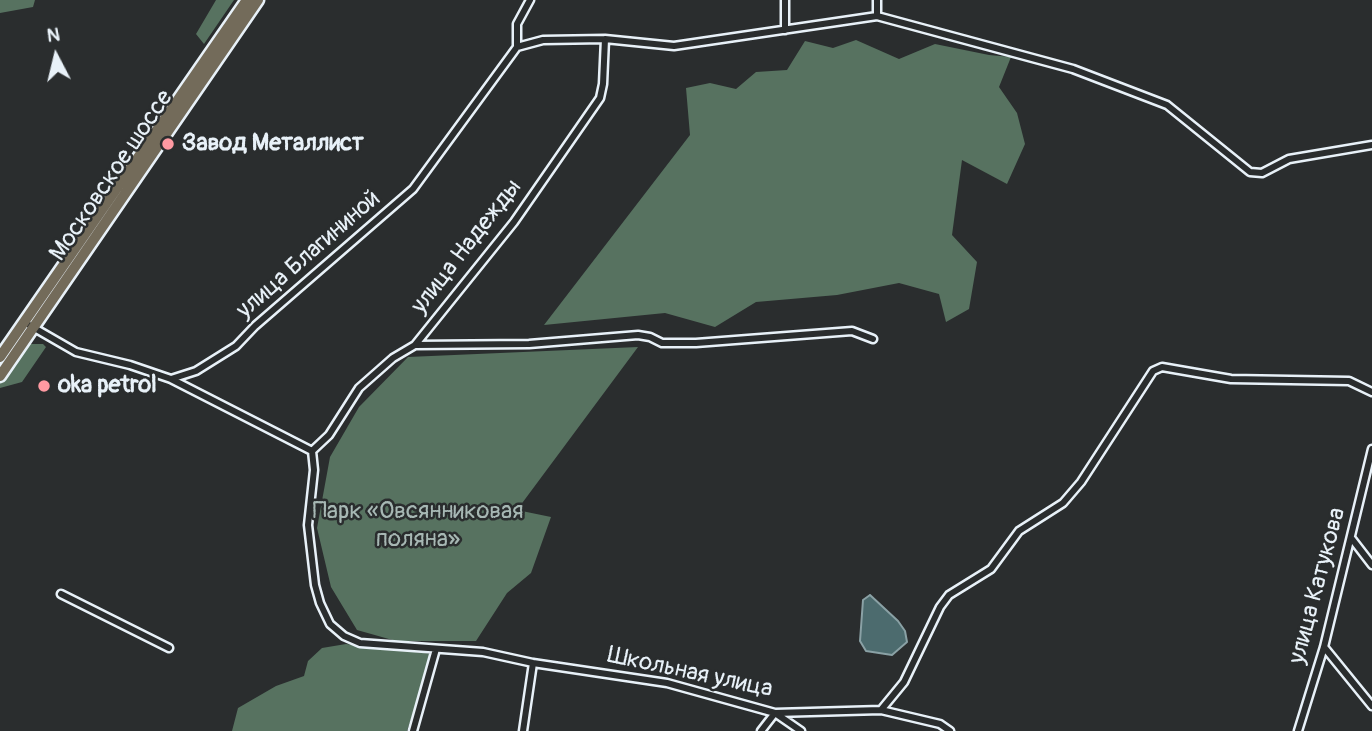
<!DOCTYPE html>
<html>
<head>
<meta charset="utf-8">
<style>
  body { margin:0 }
  #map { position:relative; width:1372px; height:731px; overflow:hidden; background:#2a2d2e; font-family:Pangolin,sans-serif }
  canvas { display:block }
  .north { position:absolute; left:21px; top:21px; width:70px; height:70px; -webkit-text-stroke:5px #2a2d2e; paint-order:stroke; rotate:353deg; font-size:19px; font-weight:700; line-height:28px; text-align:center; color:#e8f1f8 }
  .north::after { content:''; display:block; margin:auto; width:24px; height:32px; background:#e8f1f8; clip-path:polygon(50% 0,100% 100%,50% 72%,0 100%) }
</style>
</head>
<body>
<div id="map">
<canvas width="1372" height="731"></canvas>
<div class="north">N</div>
</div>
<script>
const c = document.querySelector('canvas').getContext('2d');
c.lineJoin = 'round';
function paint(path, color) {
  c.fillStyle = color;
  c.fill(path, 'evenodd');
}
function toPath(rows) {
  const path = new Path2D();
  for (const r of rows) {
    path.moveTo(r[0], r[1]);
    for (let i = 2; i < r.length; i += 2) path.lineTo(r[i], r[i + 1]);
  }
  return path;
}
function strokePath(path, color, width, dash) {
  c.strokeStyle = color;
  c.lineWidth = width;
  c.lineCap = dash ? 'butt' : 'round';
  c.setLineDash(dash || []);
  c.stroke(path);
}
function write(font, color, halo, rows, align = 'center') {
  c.font = font + ' Pangolin,sans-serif';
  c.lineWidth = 5;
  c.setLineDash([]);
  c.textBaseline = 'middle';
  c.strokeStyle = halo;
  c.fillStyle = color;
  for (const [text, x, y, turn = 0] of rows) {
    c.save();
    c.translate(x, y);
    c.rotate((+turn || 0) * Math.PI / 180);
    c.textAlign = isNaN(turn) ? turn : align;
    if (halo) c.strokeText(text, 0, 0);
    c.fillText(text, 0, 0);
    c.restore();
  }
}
const green = toPath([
  [0,0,35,0,33,7,0,13],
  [216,0,234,0,204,44,196,34],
  [856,40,899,59,935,44,989,55,1011,57,999,87,1017,113,1025,144,1007,184,962,160,952,235,977,262,969,309,946,322,939,294,899,283,837,295,756,302,715,327,665,313,544,325,690,135,686,88,710,83,736,89,756,72,787,70,805,41,833,48],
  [27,344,43,344,46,347,22,382,0,388,0,382],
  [638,347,517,510,551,517,531,573,507,593,476,641,396,641,357,630,331,587,317,528,330,457,359,407,408,357],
  [346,644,433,654,407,731,232,731,238,708,276,686,304,676,308,661,322,648]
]);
const water = toPath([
  [870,595,898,621,905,631,907,642,892,655,866,651,860,641,863,600,870,595]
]);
const street = toPath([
  [785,0,785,30],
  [877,16,877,0],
  [517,47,543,40,605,39,674,46,877,16,1073,69,1167,105,1250,172,1262,173,1289,159,1372,145],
  [24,322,76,352,130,365,171,379,312,451],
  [415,345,529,344,638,335,650,337,662,343,696,343,852,331,873,339],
  [171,379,196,371,236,346,255,326,413,189,517,47,517,24,530,0],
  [312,451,314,470,308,525,315,585,320,603,330,624,344,636,360,643,483,652,533,663,667,683,775,713,881,710,940,724,950,731],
  [312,451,329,435,359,388,393,358,415,345,514,222,600,98,603,84,605,39],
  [1352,539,1372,565],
  [61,594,169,648],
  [1324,647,1372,706],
  [881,710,904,682,940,607,949,595,991,569,1019,531,1063,503,1081,482,1153,371,1162,367,1231,379,1349,381,1372,392],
  [413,731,436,649],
  [523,731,533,663],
  [761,731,775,713,801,731],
  [1298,731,1324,647,1372,449]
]);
const primary = toPath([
  [0,357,247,0],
  [0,376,258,0]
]);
const markers = [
  [168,144,7,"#ff9aa2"],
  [44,386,7,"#ff9aa2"]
];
const poiNames = [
  ["Завод Металлист",182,144],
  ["oka petrol",58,386]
];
const streetNames = [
  ["Московское шоссе",112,176,-56],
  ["улица Надежды",467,247,-52],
  ["улица Благининой",309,255,-41],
  ["улица Катукова",1318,586,-75],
  ["Школьная улица",690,673,12]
];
const parkNames = [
  ["Парк «Овсянниковая",418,512],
  ["поляна»",418,540]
];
paint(green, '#577260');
paint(water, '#4c6b6e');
strokePath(water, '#8aa1a5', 2);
strokePath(street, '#e8f1f8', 11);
strokePath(primary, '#e8f1f8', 15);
strokePath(street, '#2a2d2e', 6);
strokePath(primary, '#736b5a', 10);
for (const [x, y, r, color] of markers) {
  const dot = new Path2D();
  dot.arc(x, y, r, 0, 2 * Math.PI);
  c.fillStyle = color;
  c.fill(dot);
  strokePath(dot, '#2a2d2e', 2.5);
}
write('bold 24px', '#e8f1f8', '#2a2d2e', poiNames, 'left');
write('24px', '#e8f1f8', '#2a2d2e', streetNames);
write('24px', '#a7b8b4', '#2a2d2e', parkNames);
</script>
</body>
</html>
